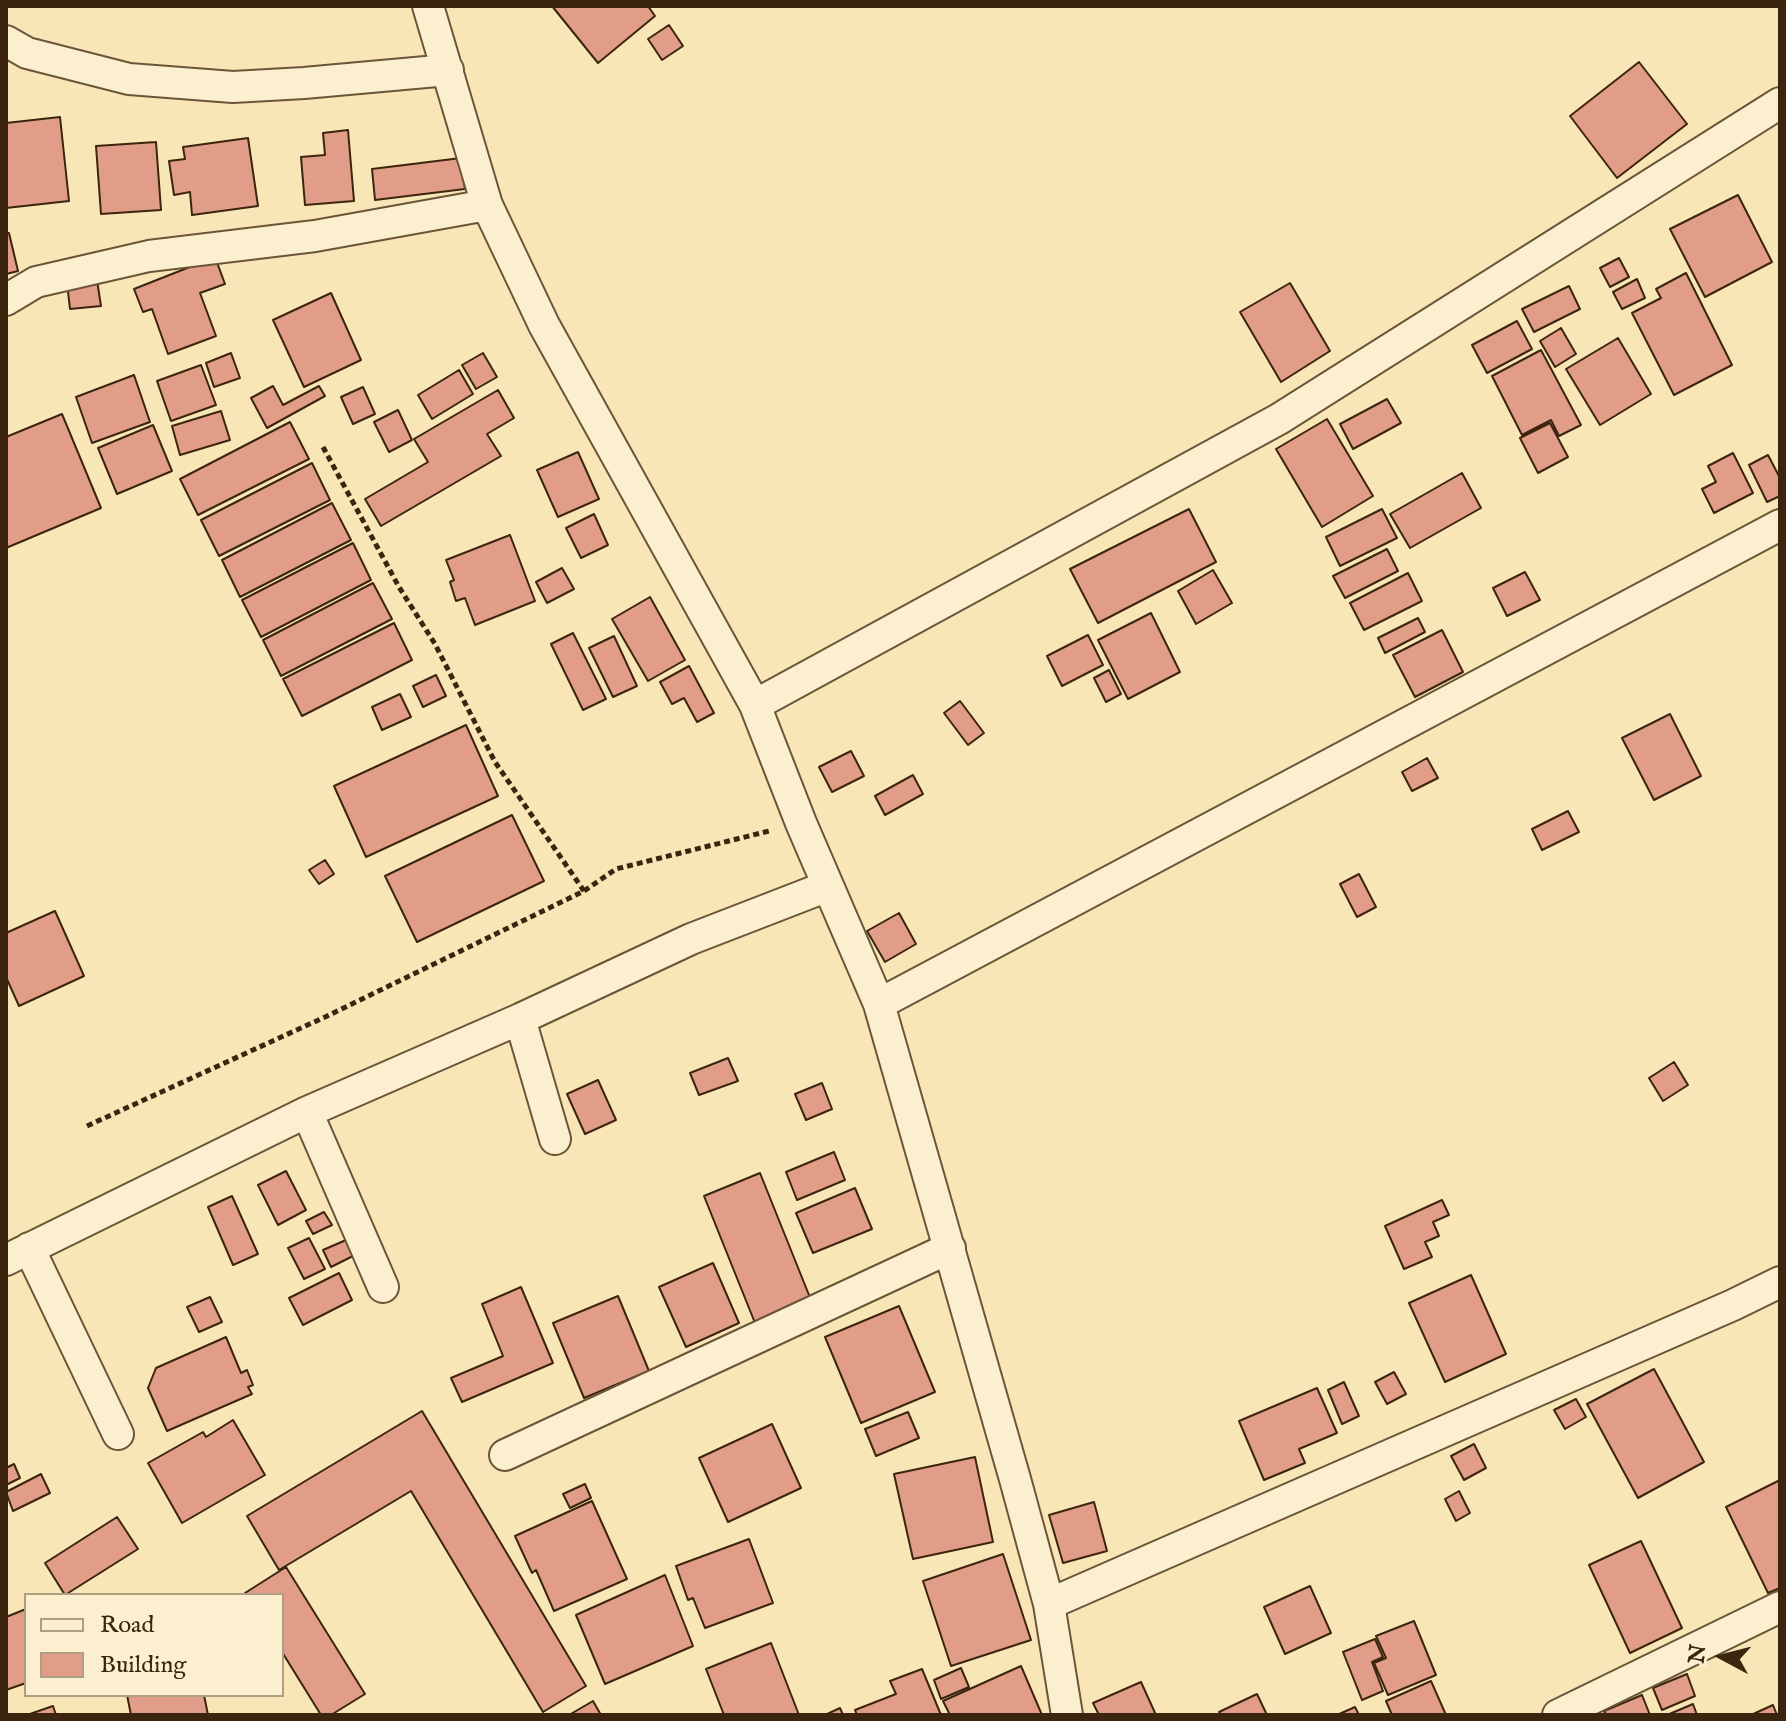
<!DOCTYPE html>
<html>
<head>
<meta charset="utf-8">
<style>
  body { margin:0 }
  #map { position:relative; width:1786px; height:1721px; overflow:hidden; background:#f9e6b6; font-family:"IM FELL English",serif }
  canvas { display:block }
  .frame { position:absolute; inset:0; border:8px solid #3c250e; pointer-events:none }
  .legend { position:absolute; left:24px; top:1593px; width:260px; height:104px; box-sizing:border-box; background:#fbefd0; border:2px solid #af9e82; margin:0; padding:10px 14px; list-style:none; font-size:24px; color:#3c250e }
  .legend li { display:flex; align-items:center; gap:16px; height:40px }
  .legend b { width:40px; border:2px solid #af9e82 }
  .north { position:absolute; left:1682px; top:1617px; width:80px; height:80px; -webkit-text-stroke:6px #fbefd0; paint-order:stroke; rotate:277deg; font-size:22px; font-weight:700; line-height:32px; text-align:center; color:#3c250e }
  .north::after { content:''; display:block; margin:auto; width:28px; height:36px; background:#3c250e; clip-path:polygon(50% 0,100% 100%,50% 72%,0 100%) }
</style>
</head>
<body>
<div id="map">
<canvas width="1786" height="1721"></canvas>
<div class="frame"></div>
<ul class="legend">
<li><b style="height:10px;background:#fbefd0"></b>Road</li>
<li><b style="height:22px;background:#e19d87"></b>Building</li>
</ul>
<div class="north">N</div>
</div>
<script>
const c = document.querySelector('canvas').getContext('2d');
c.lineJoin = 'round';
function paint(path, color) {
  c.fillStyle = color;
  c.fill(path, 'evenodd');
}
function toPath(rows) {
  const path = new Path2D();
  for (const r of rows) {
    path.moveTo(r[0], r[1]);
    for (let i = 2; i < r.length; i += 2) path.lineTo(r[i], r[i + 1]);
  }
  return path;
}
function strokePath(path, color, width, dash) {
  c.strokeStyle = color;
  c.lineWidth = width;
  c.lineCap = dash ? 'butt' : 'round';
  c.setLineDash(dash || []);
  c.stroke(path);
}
const building = toPath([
  [552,6,648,6,655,16,598,63,552,6],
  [669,25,683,46,662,60,648,39,669,25],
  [1639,62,1687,124,1617,178,1570,116,1639,62],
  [60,117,69,201,6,208,6,123,60,117],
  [348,130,354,201,305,205,301,157,325,155,323,133,348,130],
  [248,138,258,206,192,215,190,192,174,195,169,161,185,159,183,147,248,138],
  [156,142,161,210,101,214,96,146,156,142],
  [461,158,465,189,375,200,372,169,461,158],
  [1738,195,1772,262,1705,297,1670,229,1738,195],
  [6,233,9,233,18,271,6,274,6,233],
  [215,257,225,284,200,293,216,336,168,354,152,309,143,312,134,289,215,257],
  [1619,258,1629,277,1610,287,1600,268,1619,258],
  [1686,273,1732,365,1674,395,1632,313,1661,298,1656,289,1686,273],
  [1637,279,1645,298,1622,309,1613,292,1637,279],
  [97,280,101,306,70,309,67,283,97,280],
  [1290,283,1330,351,1281,382,1240,312,1290,283],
  [1569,286,1580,309,1534,332,1522,309,1569,286],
  [331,293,361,360,304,387,273,320,331,293],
  [1517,321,1532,349,1487,373,1472,345,1517,321],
  [1561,328,1576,354,1555,367,1540,341,1561,328],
  [1618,338,1651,394,1600,425,1566,369,1618,338],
  [1541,350,1581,425,1559,436,1551,420,1522,435,1492,376,1541,350],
  [231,353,240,378,214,387,206,363,231,353],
  [483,353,497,377,476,389,462,365,483,353],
  [201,365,216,405,171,421,157,381,201,365],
  [459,370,473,394,432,419,418,395,459,370],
  [134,375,150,422,92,443,76,397,134,375],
  [273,386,283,405,319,386,325,396,267,428,251,398,273,386],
  [363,387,375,414,353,424,341,397,363,387],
  [498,390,514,418,487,434,501,456,381,526,365,499,428,462,414,439,498,390],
  [1387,399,1401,423,1353,449,1340,424,1387,399],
  [398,410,412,440,389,452,374,422,398,410],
  [221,411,230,440,180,455,172,426,221,411],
  [62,414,101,508,6,548,6,437,62,414],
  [1327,419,1373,496,1322,527,1276,449,1327,419],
  [290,422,309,459,198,515,180,479,290,422],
  [1550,423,1568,457,1538,473,1520,438,1550,423],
  [153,425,172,471,117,494,98,448,153,425],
  [578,452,599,499,558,517,537,470,578,452],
  [1733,453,1753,493,1714,513,1702,489,1716,482,1708,466,1733,453],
  [1768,455,1780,478,1780,496,1767,502,1749,465,1768,455],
  [312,463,330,500,219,556,201,520,312,463],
  [1462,473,1481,508,1410,548,1390,514,1462,473],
  [332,503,351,540,240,597,222,560,332,503],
  [1189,509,1216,562,1098,623,1070,569,1189,509],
  [1382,509,1397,538,1340,566,1326,537,1382,509],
  [594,514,608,545,581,558,566,528,594,514],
  [510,535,535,601,475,625,465,598,456,601,450,582,454,580,446,560,510,535],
  [353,543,371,580,261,637,242,600,353,543],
  [1387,549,1398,571,1345,598,1333,576,1387,549],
  [562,568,574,589,547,603,536,582,562,568],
  [1213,570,1232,603,1196,624,1178,591,1213,570],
  [1525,572,1540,600,1507,616,1493,588,1525,572],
  [1408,573,1422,601,1364,630,1350,603,1408,573],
  [373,583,392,619,281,676,263,640,373,583],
  [650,597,685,660,648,681,612,619,650,597],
  [1151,613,1180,672,1128,699,1098,640,1151,613],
  [1418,618,1425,632,1385,653,1378,638,1418,618],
  [394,623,412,660,302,716,283,679,394,623],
  [1442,630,1463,672,1415,697,1393,655,1442,630],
  [573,633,606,699,583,710,551,644,573,633],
  [1088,635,1103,665,1062,686,1047,656,1088,635],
  [614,636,637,686,613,697,589,648,614,636],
  [689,666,714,713,697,722,684,698,672,704,660,682,689,666],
  [1109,670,1121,694,1106,702,1094,678,1109,670],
  [436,675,446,696,423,707,413,686,436,675],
  [400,694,411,717,382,730,372,707,400,694],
  [960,701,984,733,968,745,944,713,960,701],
  [1670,714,1701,776,1654,800,1622,738,1670,714],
  [466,725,498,796,366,857,334,786,466,725],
  [851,751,864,776,832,792,819,767,851,751],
  [1427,758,1438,778,1412,791,1402,772,1427,758],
  [913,775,923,794,885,815,875,796,913,775],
  [1568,811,1579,832,1542,850,1532,829,1568,811],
  [512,815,544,881,417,942,385,876,512,815],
  [325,860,334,874,319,884,309,870,325,860],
  [1359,874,1376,907,1357,917,1340,884,1359,874],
  [55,911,84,976,19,1006,6,977,6,933,55,911],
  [899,913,916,944,885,962,867,931,899,913],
  [728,1058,738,1081,699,1095,690,1073,728,1058],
  [1674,1062,1688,1085,1663,1101,1649,1078,1674,1062],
  [598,1080,616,1120,585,1134,567,1094,598,1080],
  [822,1083,832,1109,806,1120,795,1094,822,1083],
  [834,1152,845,1180,797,1200,786,1172,834,1152],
  [286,1171,306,1210,278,1225,258,1185,286,1171],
  [760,1173,811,1300,755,1323,704,1196,760,1173],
  [855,1188,872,1229,813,1253,796,1213,855,1188],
  [232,1196,258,1254,233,1265,208,1207,232,1196],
  [1442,1200,1449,1215,1433,1222,1439,1236,1425,1242,1432,1257,1404,1269,1385,1226,1442,1200],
  [324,1212,332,1225,313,1234,306,1221,324,1212],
  [309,1238,325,1269,304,1279,288,1248,309,1238],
  [346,1240,353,1256,331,1267,323,1250,346,1240],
  [713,1263,739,1323,686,1347,659,1287,713,1263],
  [339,1273,352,1300,303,1325,289,1298,339,1273],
  [1471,1275,1506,1354,1445,1382,1409,1303,1471,1275],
  [521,1287,553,1363,462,1402,451,1378,503,1356,482,1304,521,1287],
  [618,1296,649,1371,584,1398,553,1323,618,1296],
  [210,1297,222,1322,199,1332,187,1307,210,1297],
  [899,1306,935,1392,861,1423,825,1337,899,1306],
  [226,1337,241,1373,247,1370,253,1385,248,1387,252,1394,167,1431,148,1388,156,1368,226,1337],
  [1654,1369,1704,1462,1638,1498,1587,1404,1654,1369],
  [1394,1372,1406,1394,1387,1404,1375,1382,1394,1372],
  [1344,1382,1359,1416,1342,1424,1328,1390,1344,1382],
  [1317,1388,1337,1433,1299,1449,1305,1463,1264,1480,1239,1421,1317,1388],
  [1576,1399,1586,1417,1565,1429,1554,1410,1576,1399],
  [422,1411,586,1686,543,1712,411,1491,279,1570,247,1516,422,1411],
  [908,1412,919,1438,876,1456,865,1429,908,1412],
  [233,1420,265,1475,182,1523,148,1463,203,1432,206,1437,233,1420],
  [772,1424,801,1488,728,1522,699,1458,772,1424],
  [1474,1444,1486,1468,1464,1480,1451,1456,1474,1444],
  [975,1457,993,1542,913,1559,894,1474,975,1457],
  [14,1464,20,1478,6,1485,6,1468,14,1464],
  [41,1474,50,1493,13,1511,6,1492,41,1474],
  [1780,1480,1780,1588,1768,1593,1726,1507,1780,1480],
  [585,1484,591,1498,570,1508,563,1494,585,1484],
  [1459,1491,1470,1513,1456,1521,1445,1499,1459,1491],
  [592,1501,627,1579,554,1611,536,1570,532,1573,515,1536,592,1501],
  [1094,1502,1107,1551,1063,1563,1049,1515,1094,1502],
  [117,1517,138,1549,65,1595,45,1563,117,1517],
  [749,1539,773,1603,705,1628,693,1598,688,1600,676,1566,749,1539],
  [1641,1541,1682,1628,1630,1653,1589,1565,1641,1541],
  [1003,1554,1031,1640,951,1666,923,1581,1003,1554],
  [286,1567,365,1694,331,1715,321,1715,282,1652,282,1595,246,1595,245,1593,286,1567],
  [665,1575,693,1646,605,1684,576,1615,665,1575],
  [1310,1586,1331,1633,1285,1654,1264,1607,1310,1586],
  [26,1609,26,1683,6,1690,6,1617,26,1609],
  [1414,1621,1436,1675,1388,1695,1374,1663,1386,1658,1376,1636,1414,1621],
  [1375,1639,1383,1657,1372,1662,1383,1691,1362,1700,1343,1652,1375,1639],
  [771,1643,799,1715,724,1715,706,1669,771,1643],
  [1021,1666,1042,1715,950,1715,943,1701,1021,1666],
  [961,1668,969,1687,941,1699,934,1680,961,1668],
  [922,1669,941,1715,857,1715,855,1710,896,1694,890,1681,922,1669],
  [1687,1674,1695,1696,1662,1710,1653,1688,1687,1674],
  [1431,1681,1446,1715,1392,1715,1386,1701,1431,1681],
  [1141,1682,1156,1715,1099,1715,1093,1703,1141,1682],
  [1257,1694,1267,1715,1221,1715,1219,1712,1257,1694],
  [127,1695,204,1695,208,1715,131,1715,127,1695],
  [1642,1695,1650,1715,1606,1715,1604,1711,1642,1695],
  [593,1701,601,1715,569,1715,593,1701],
  [1693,1704,1697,1715,1667,1715,1693,1704],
  [1773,1705,1777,1715,1751,1715,1773,1705],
  [53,1706,56,1715,27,1715,53,1706],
  [1355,1707,1359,1715,1337,1715,1355,1707],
  [840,1708,843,1715,825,1715,840,1708]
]);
const path = toPath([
  [323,447,399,587,435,644,495,762,584,891],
  [87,1126,325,1017,584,891,616,869,769,831]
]);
const minor = toPath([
  [428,6,487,205,544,325,755,705,801,823,879,1004,1015,1479,1049,1604,1067,1715],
  [6,41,27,53,129,79,233,87,304,83,448,70],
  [6,300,36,282,149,256,315,236,487,205],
  [755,705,1279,419,1780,103],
  [879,1004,1780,525],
  [520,1019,555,1139],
  [307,1112,383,1287],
  [29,1248,118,1434],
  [6,1260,307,1112,520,1019,691,939,828,886],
  [505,1455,950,1248],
  [1049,1604,1733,1305,1780,1282],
  [1558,1715,1780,1607]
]);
paint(building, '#e19d87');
strokePath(building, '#3c250e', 2);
strokePath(minor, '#6b5538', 34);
strokePath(path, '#3c250e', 5, [6, 4]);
strokePath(minor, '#fbefd0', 30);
</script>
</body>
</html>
